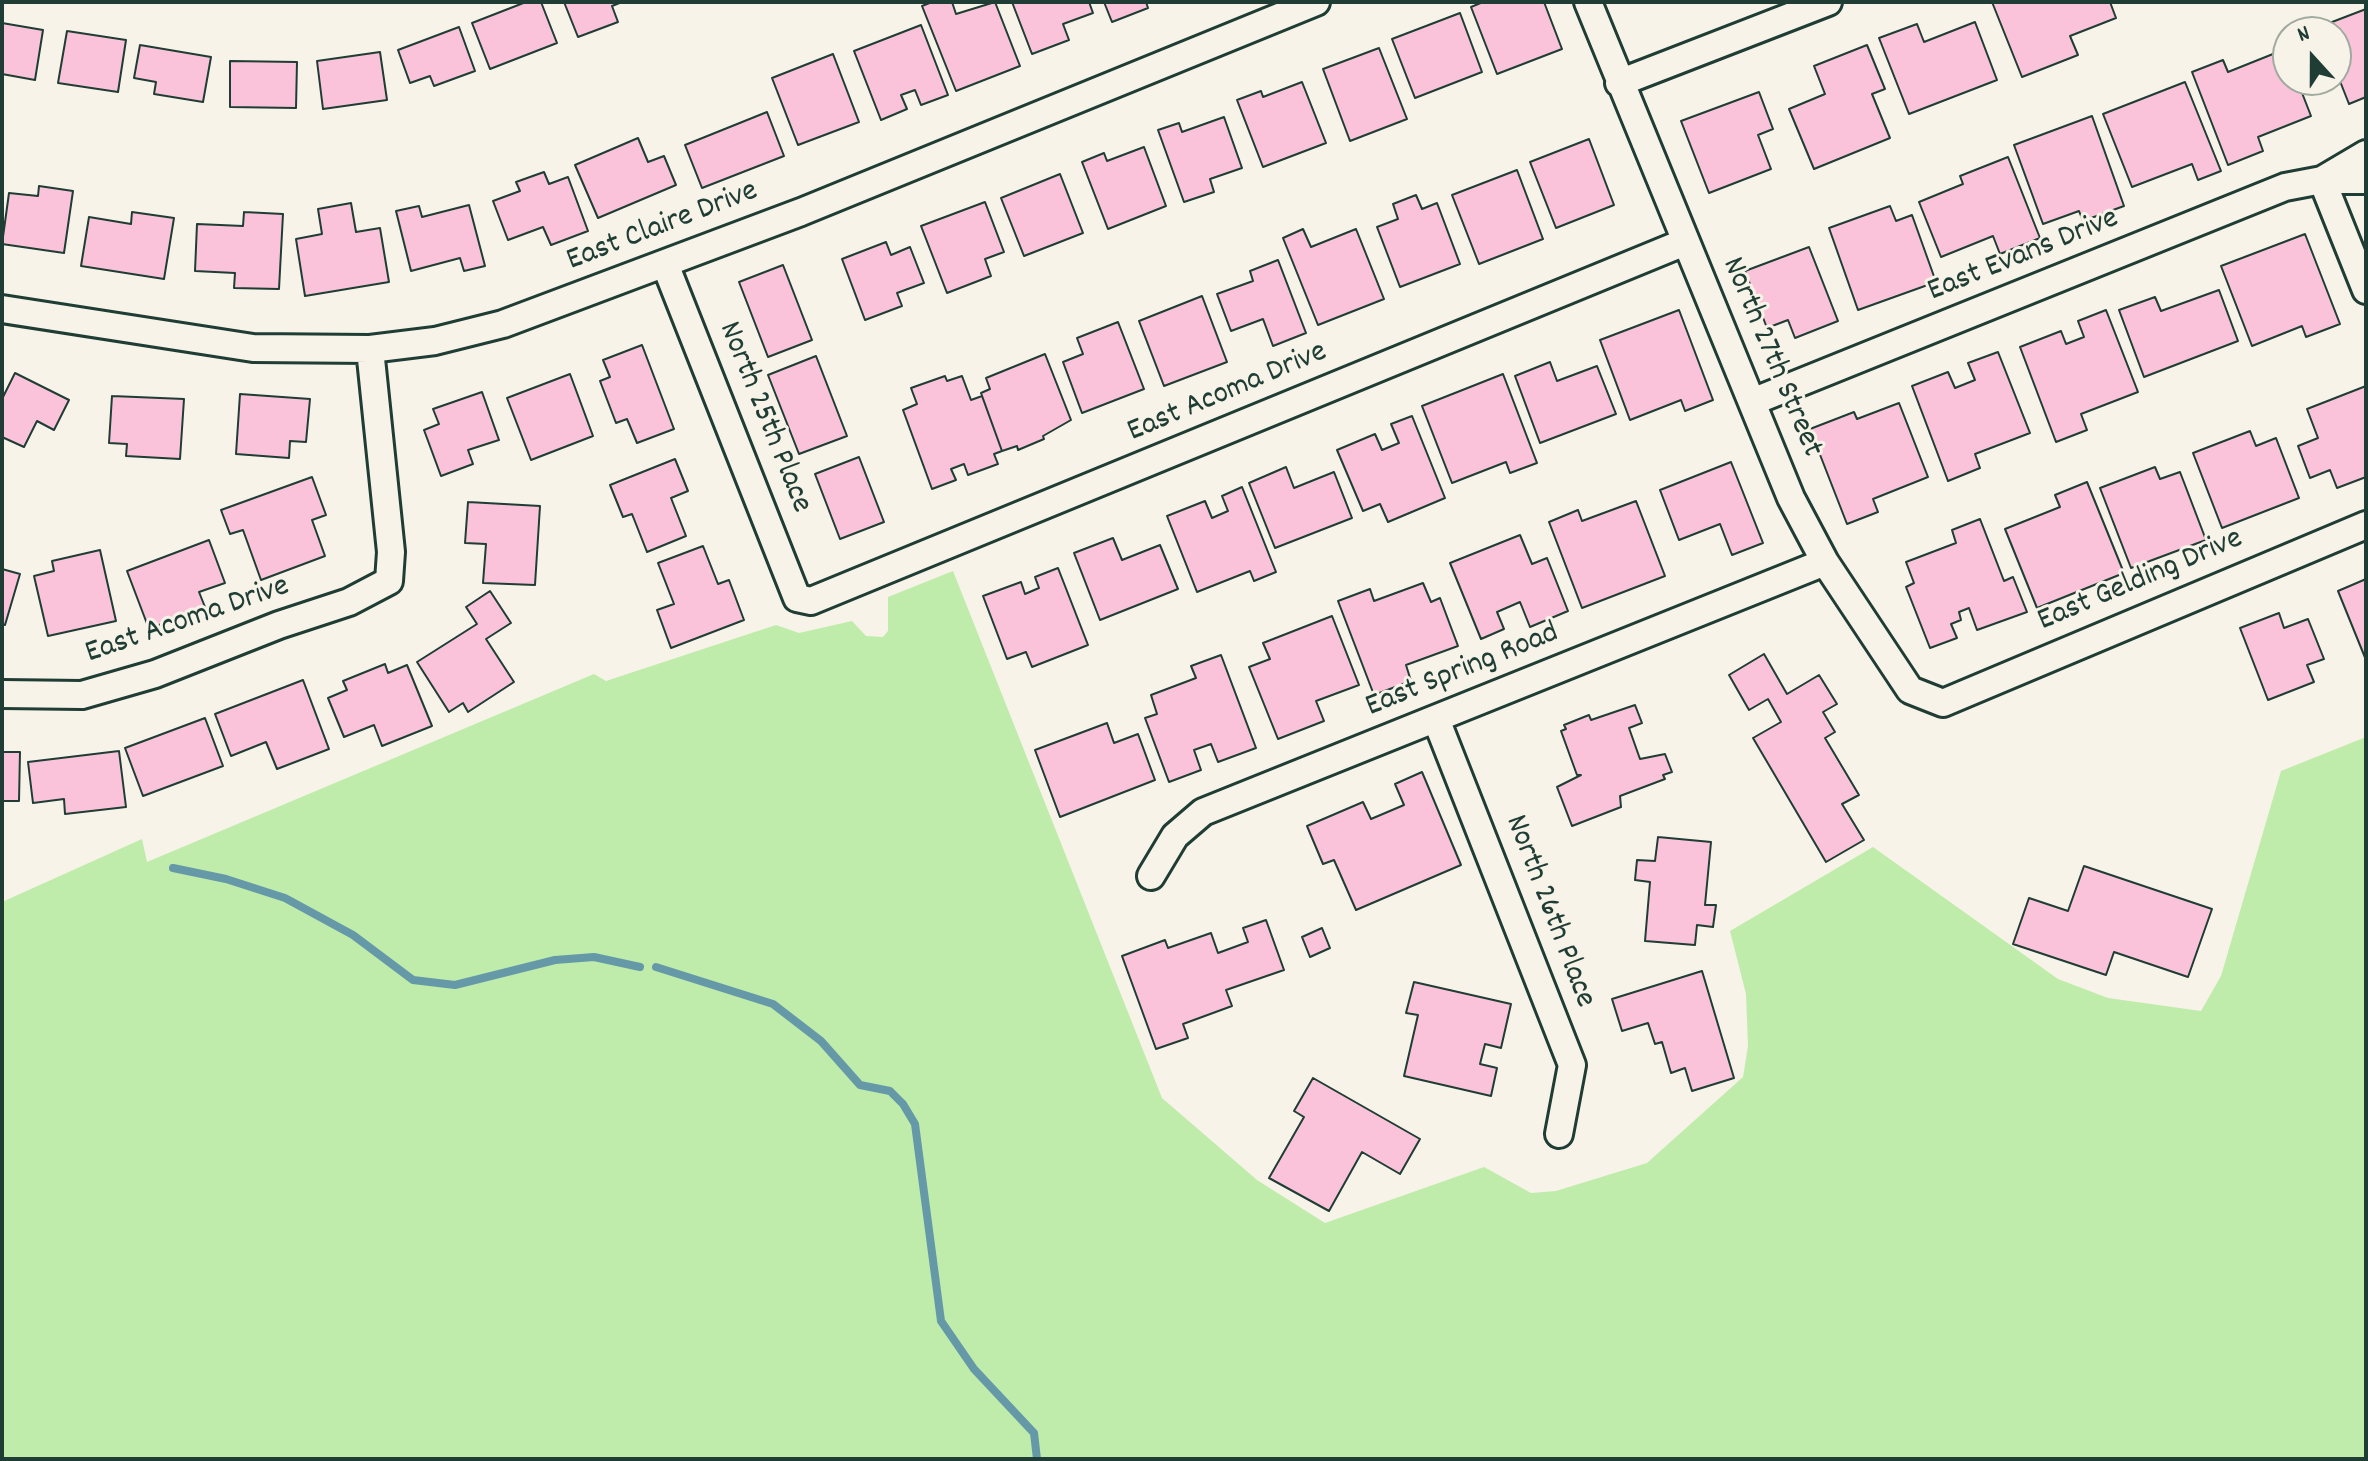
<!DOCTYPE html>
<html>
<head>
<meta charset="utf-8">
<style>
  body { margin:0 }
  #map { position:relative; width:2368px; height:1461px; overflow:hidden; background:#f7f3e8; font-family:Dekko,sans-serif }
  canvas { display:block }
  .frame { position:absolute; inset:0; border:4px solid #1f3d34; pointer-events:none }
  .north { position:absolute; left:2272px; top:16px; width:80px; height:80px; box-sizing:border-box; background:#f7f3e8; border:2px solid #a1aaa0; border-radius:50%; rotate:339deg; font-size:22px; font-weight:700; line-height:32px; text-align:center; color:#1f3d34 }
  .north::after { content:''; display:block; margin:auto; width:28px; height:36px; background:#1f3d34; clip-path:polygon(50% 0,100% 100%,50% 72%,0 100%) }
</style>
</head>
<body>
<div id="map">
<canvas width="2368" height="1461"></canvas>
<div class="frame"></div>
<div class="north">N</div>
</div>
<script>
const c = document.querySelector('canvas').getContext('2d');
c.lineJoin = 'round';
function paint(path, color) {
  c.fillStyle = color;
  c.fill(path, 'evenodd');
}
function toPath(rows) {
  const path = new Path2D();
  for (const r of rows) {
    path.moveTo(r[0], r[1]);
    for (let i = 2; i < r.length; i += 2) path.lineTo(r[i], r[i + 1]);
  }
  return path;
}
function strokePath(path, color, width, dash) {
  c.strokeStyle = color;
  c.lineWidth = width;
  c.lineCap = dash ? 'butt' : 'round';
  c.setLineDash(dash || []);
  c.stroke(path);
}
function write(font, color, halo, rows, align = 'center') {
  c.font = font + ' Dekko,sans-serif';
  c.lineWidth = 6;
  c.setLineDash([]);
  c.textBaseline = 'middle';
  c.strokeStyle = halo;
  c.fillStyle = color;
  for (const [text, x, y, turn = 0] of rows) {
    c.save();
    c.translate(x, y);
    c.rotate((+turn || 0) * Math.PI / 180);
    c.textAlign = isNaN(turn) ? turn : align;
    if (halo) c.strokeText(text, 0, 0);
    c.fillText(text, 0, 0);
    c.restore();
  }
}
const green = toPath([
  [953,571,1162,1098,1257,1180,1325,1223,1484,1167,1531,1193,1556,1191,1647,1163,1743,1077,1748,1046,1746,994,1730,931,1873,847,2058,979,2108,998,2201,1011,2221,976,2281,771,2366,737,2366,1459,2,1459,2,902,142,839,147,862,594,674,606,681,776,625,799,633,852,621,866,636,883,637,888,631,888,597]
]);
const stream = toPath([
  [173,868,226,879,285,898,353,935,413,980,455,985,555,960,594,957,640,967],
  [656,967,773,1004,821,1041,860,1085,890,1091,903,1104,915,1124,941,1321,974,1369,1034,1433,1037,1459]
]);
const building = toPath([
  [526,2,541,2,557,43,490,69,472,23,526,2],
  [564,2,622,2,612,6,618,22,578,37,564,2],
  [932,2,952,2,956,14,995,2,1020,66,956,91,922,6,932,2],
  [1012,2,1089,2,1093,13,1063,24,1069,40,1032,54,1012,2],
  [1104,2,1146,2,1148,8,1112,22,1104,2],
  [1483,2,1544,2,1562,49,1497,74,1471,7,1483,2],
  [1992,2,2110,2,2116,18,2070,36,2078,55,2022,77,1992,2],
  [2366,9,2366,97,2349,104,2336,71,2336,32,2321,32,2319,27,2366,9],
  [1460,13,1482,72,1415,98,1392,39,1460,13],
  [1975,22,1997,80,1909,114,1879,38,1917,24,1924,42,1975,22],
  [2,23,43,30,35,80,2,74,2,23],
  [921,25,948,95,921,105,915,90,901,95,907,109,881,120,854,51,921,25],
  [459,27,475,71,434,86,430,76,410,83,398,50,459,27],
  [67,31,126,40,118,92,58,83,67,31],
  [140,45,211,57,203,102,154,94,156,82,134,78,140,45],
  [1867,45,1885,89,1872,94,1890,138,1814,169,1789,109,1825,94,1814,66,1867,45],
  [1379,48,1407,119,1350,141,1323,69,1379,48],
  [380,52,387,100,323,109,317,61,380,52],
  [833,54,859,122,798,145,772,78,833,54],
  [2273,54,2280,73,2288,71,2288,80,2297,80,2311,116,2258,137,2263,151,2228,165,2192,72,2223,60,2228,72,2273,54],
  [230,61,297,62,296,108,230,107,230,61],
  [1302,82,1326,143,1263,167,1237,100,1261,91,1263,97,1302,82],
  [2185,82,2221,171,2198,180,2192,164,2132,187,2103,114,2185,82],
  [1759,92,1773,129,1758,135,1771,169,1709,193,1681,121,1759,92],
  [767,112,784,156,702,188,685,145,767,112],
  [2092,116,2124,206,2083,221,2079,211,2043,224,2014,145,2092,116],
  [1224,117,1242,168,1210,179,1214,192,1184,202,1158,130,1179,123,1182,132,1224,117],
  [638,138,648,162,664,156,676,185,598,218,575,165,638,138],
  [1589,139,1614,205,1556,228,1530,162,1589,139],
  [1144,147,1166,206,1108,229,1082,162,1104,153,1107,161,1144,147],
  [2008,157,2040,238,2000,254,1993,236,1941,257,1919,202,1963,184,1960,176,2008,157],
  [1517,170,1543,239,1479,264,1452,195,1517,170],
  [544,172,549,184,568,177,588,231,551,245,543,227,508,240,493,201,520,191,516,182,544,172],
  [1060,174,1083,233,1024,256,1001,198,1060,174],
  [39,186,73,191,64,253,2,244,9,193,38,196,39,186],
  [1416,195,1422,209,1437,203,1460,264,1400,287,1377,227,1398,219,1393,204,1416,195],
  [985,202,1004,252,985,259,991,276,947,293,921,226,985,202],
  [351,203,356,232,380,228,389,282,305,296,296,239,322,234,318,209,351,203],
  [469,205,485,266,464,271,460,258,411,271,396,211,419,206,422,217,469,205],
  [1890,206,1896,221,1912,215,1936,282,1858,310,1829,228,1890,206],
  [132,212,174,218,164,279,81,266,89,217,131,224,132,212],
  [244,212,283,214,279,289,234,288,235,273,195,271,197,224,243,226,244,212],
  [1303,229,1311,247,1356,229,1384,299,1318,325,1283,238,1303,229],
  [2305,234,2340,324,2306,337,2302,326,2252,346,2221,266,2305,234],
  [886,242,891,255,910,247,924,283,897,293,902,306,865,320,842,259,886,242],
  [1809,247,1838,321,1795,338,1788,320,1767,328,1745,271,1809,247],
  [1278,260,1306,333,1273,346,1263,319,1231,331,1217,294,1253,281,1250,271,1278,260],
  [783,265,812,340,768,357,739,282,783,265],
  [2219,290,2238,341,2144,377,2119,310,2155,297,2161,311,2219,290],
  [1202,296,1227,362,1164,386,1139,321,1202,296],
  [1679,310,1713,400,1685,411,1681,400,1630,420,1600,340,1679,310],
  [2106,310,2138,392,2081,414,2087,430,2056,442,2020,347,2061,331,2066,344,2084,337,2078,321,2106,310],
  [1118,322,1144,389,1082,413,1063,362,1083,354,1077,338,1118,322],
  [642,345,674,429,637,443,627,419,616,423,600,381,610,377,603,360,642,345],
  [1998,352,2030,433,1975,454,1980,468,1948,481,1912,386,1948,372,1955,388,1975,380,1968,363,1998,352],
  [1045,354,1071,420,1043,436,1044,439,1018,450,1017,446,1002,451,981,393,990,389,986,378,1045,354],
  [816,356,847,436,799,454,768,375,816,356],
  [1550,362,1557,381,1597,366,1616,414,1540,443,1515,376,1550,362],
  [15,373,69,400,54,430,37,421,24,447,2,437,2,399,15,373],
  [570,374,593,436,531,460,507,398,570,374],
  [1503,374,1537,463,1510,473,1506,462,1452,483,1422,406,1503,374],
  [945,376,947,381,962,376,971,400,982,396,1002,451,994,454,998,464,968,475,964,464,951,469,956,480,932,489,903,410,917,404,911,388,945,376],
  [2366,386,2366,477,2337,488,2330,470,2310,478,2298,446,2318,438,2307,409,2366,386],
  [482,392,499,440,468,450,473,464,441,476,424,430,439,424,433,409,482,392],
  [240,394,310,399,306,442,290,441,289,458,236,454,240,394],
  [112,396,184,399,180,459,126,456,127,444,109,443,112,396],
  [1899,403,1928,477,1873,499,1878,512,1847,524,1810,429,1854,412,1857,419,1899,403],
  [1412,416,1445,498,1388,522,1380,504,1363,511,1337,450,1375,434,1382,450,1399,443,1391,424,1412,416],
  [2250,431,2256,446,2276,438,2299,498,2222,528,2193,453,2250,431],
  [859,457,884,522,840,539,815,474,859,457],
  [675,459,688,491,671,498,686,536,647,552,632,514,623,517,610,485,675,459],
  [1731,462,1763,543,1732,555,1720,524,1679,540,1660,490,1731,462],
  [1286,467,1294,488,1334,472,1352,518,1275,548,1249,483,1286,467],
  [2155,467,2160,479,2180,472,2206,540,2131,568,2100,488,2155,467],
  [312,477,326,515,312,520,325,556,261,580,243,530,230,534,221,510,312,477],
  [2087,482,2124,573,2037,608,2005,529,2060,507,2055,495,2087,482],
  [1242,487,1276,572,1254,581,1250,571,1197,592,1167,516,1205,501,1212,518,1228,511,1222,496,1242,487],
  [1636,501,1665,576,1582,608,1549,522,1578,510,1582,521,1636,501],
  [468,502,540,506,535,585,483,583,486,544,465,543,468,502],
  [1980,519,2004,581,2013,577,2027,612,1977,630,1969,608,1959,612,1961,620,1951,624,1957,638,1930,648,1906,587,1914,583,1906,562,1956,543,1952,530,1980,519],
  [1520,535,1532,564,1547,558,1568,611,1530,627,1520,602,1497,612,1504,629,1481,639,1450,563,1520,535],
  [1113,538,1122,560,1160,545,1178,589,1100,620,1074,553,1113,538],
  [209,540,225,583,199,592,205,607,149,629,127,571,209,540],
  [703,546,718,584,729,580,744,620,671,648,657,610,674,604,658,563,703,546],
  [100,550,116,621,48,636,34,576,54,571,52,561,100,550],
  [1058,568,1088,645,1032,667,1026,652,1007,659,983,596,1021,582,1025,594,1039,588,1035,577,1058,568],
  [2,569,20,574,5,625,2,624,2,569],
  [2366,579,2366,660,2338,591,2366,579],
  [1423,583,1431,602,1440,598,1458,646,1406,665,1411,681,1374,695,1338,601,1370,589,1374,601,1423,583],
  [490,591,511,623,486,639,514,682,468,712,463,703,449,712,417,662,477,624,466,607,490,591],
  [2279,613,2284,628,2308,619,2324,659,2307,665,2314,682,2268,700,2240,628,2279,613],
  [1332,616,1359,685,1316,701,1324,721,1278,739,1249,667,1270,659,1263,643,1332,616],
  [1764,654,1787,694,1819,675,1837,704,1823,712,1835,732,1825,738,1859,795,1842,804,1864,840,1826,862,1753,738,1781,722,1768,699,1749,710,1729,675,1764,654],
  [1221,655,1256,748,1218,762,1211,744,1194,750,1201,770,1169,782,1145,718,1157,714,1151,695,1196,678,1191,666,1221,655],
  [385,664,388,673,407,665,432,726,382,746,374,725,344,737,328,698,347,690,343,681,385,664],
  [303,680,329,749,277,769,266,742,231,756,215,714,303,680],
  [1635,705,1642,723,1629,728,1640,759,1665,754,1672,772,1663,775,1665,779,1620,796,1621,807,1572,826,1557,787,1581,775,1577,775,1561,731,1566,729,1564,725,1589,715,1591,720,1635,705],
  [205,718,223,766,143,796,125,748,205,718],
  [1107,723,1114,743,1138,734,1155,780,1060,817,1035,750,1107,723],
  [119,751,126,807,65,814,64,799,33,803,28,762,119,751],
  [2,752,20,752,19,801,2,801,2,752],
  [1422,772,1461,865,1356,910,1334,860,1323,864,1307,826,1363,802,1371,819,1404,805,1395,784,1422,772],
  [1658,837,1711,842,1705,905,1716,905,1713,927,1697,925,1695,945,1645,941,1650,882,1635,880,1637,860,1655,861,1658,837],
  [2084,866,2212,909,2188,977,2114,952,2106,975,2013,944,2029,898,2068,911,2084,866],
  [1266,920,1284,970,1226,990,1232,1006,1183,1024,1188,1038,1156,1049,1122,956,1165,940,1168,948,1211,933,1218,953,1248,942,1243,928,1266,920],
  [1322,928,1330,948,1310,957,1302,937,1322,928],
  [1702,971,1734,1078,1692,1091,1685,1068,1671,1073,1662,1042,1655,1044,1648,1023,1622,1031,1612,999,1702,971],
  [1414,982,1511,1004,1501,1048,1485,1044,1480,1064,1497,1068,1491,1096,1404,1076,1418,1015,1406,1013,1414,982],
  [1313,1078,1420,1139,1400,1174,1362,1152,1329,1211,1269,1178,1304,1117,1294,1111,1313,1078]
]);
const minor = toPath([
  [1588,2,1791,498,1825,562,1910,690,1943,703,2366,525],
  [1619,83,1828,2],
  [2322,180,2366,290],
  [2322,180,2366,154],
  [665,264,797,598,811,601,1685,242],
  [2,309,253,348,370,349,435,341,503,324,801,212,1316,2],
  [1752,402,2285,187,2322,180,2366,180],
  [2,694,82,695,155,674,279,625,349,602,389,581,391,552,370,349],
  [1436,719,1572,1065,1559,1134],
  [1151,876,1175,836,1203,812,1825,562]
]);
const streetNames = [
  ["East Claire Drive",663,228,-21],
  ["East Evans Drive",2024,257,-22],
  ["North 27th Street",1770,358,67],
  ["East Acoma Drive",1228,394,-23],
  ["North 25th Place",763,418,68],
  ["East Gelding Drive",2141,582,-23],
  ["East Acoma Drive",188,622,-19],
  ["East Spring Road",1463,672,-22],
  ["North 26th Place",1548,912,69]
];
paint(green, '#bfecaa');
strokePath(stream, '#6599a8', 8);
paint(building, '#fbc3d9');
strokePath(building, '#1f3d34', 2);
strokePath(minor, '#1f3d34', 32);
strokePath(minor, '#f7f3e8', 26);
write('32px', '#1f3d34', '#f7f3e8', streetNames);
</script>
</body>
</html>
